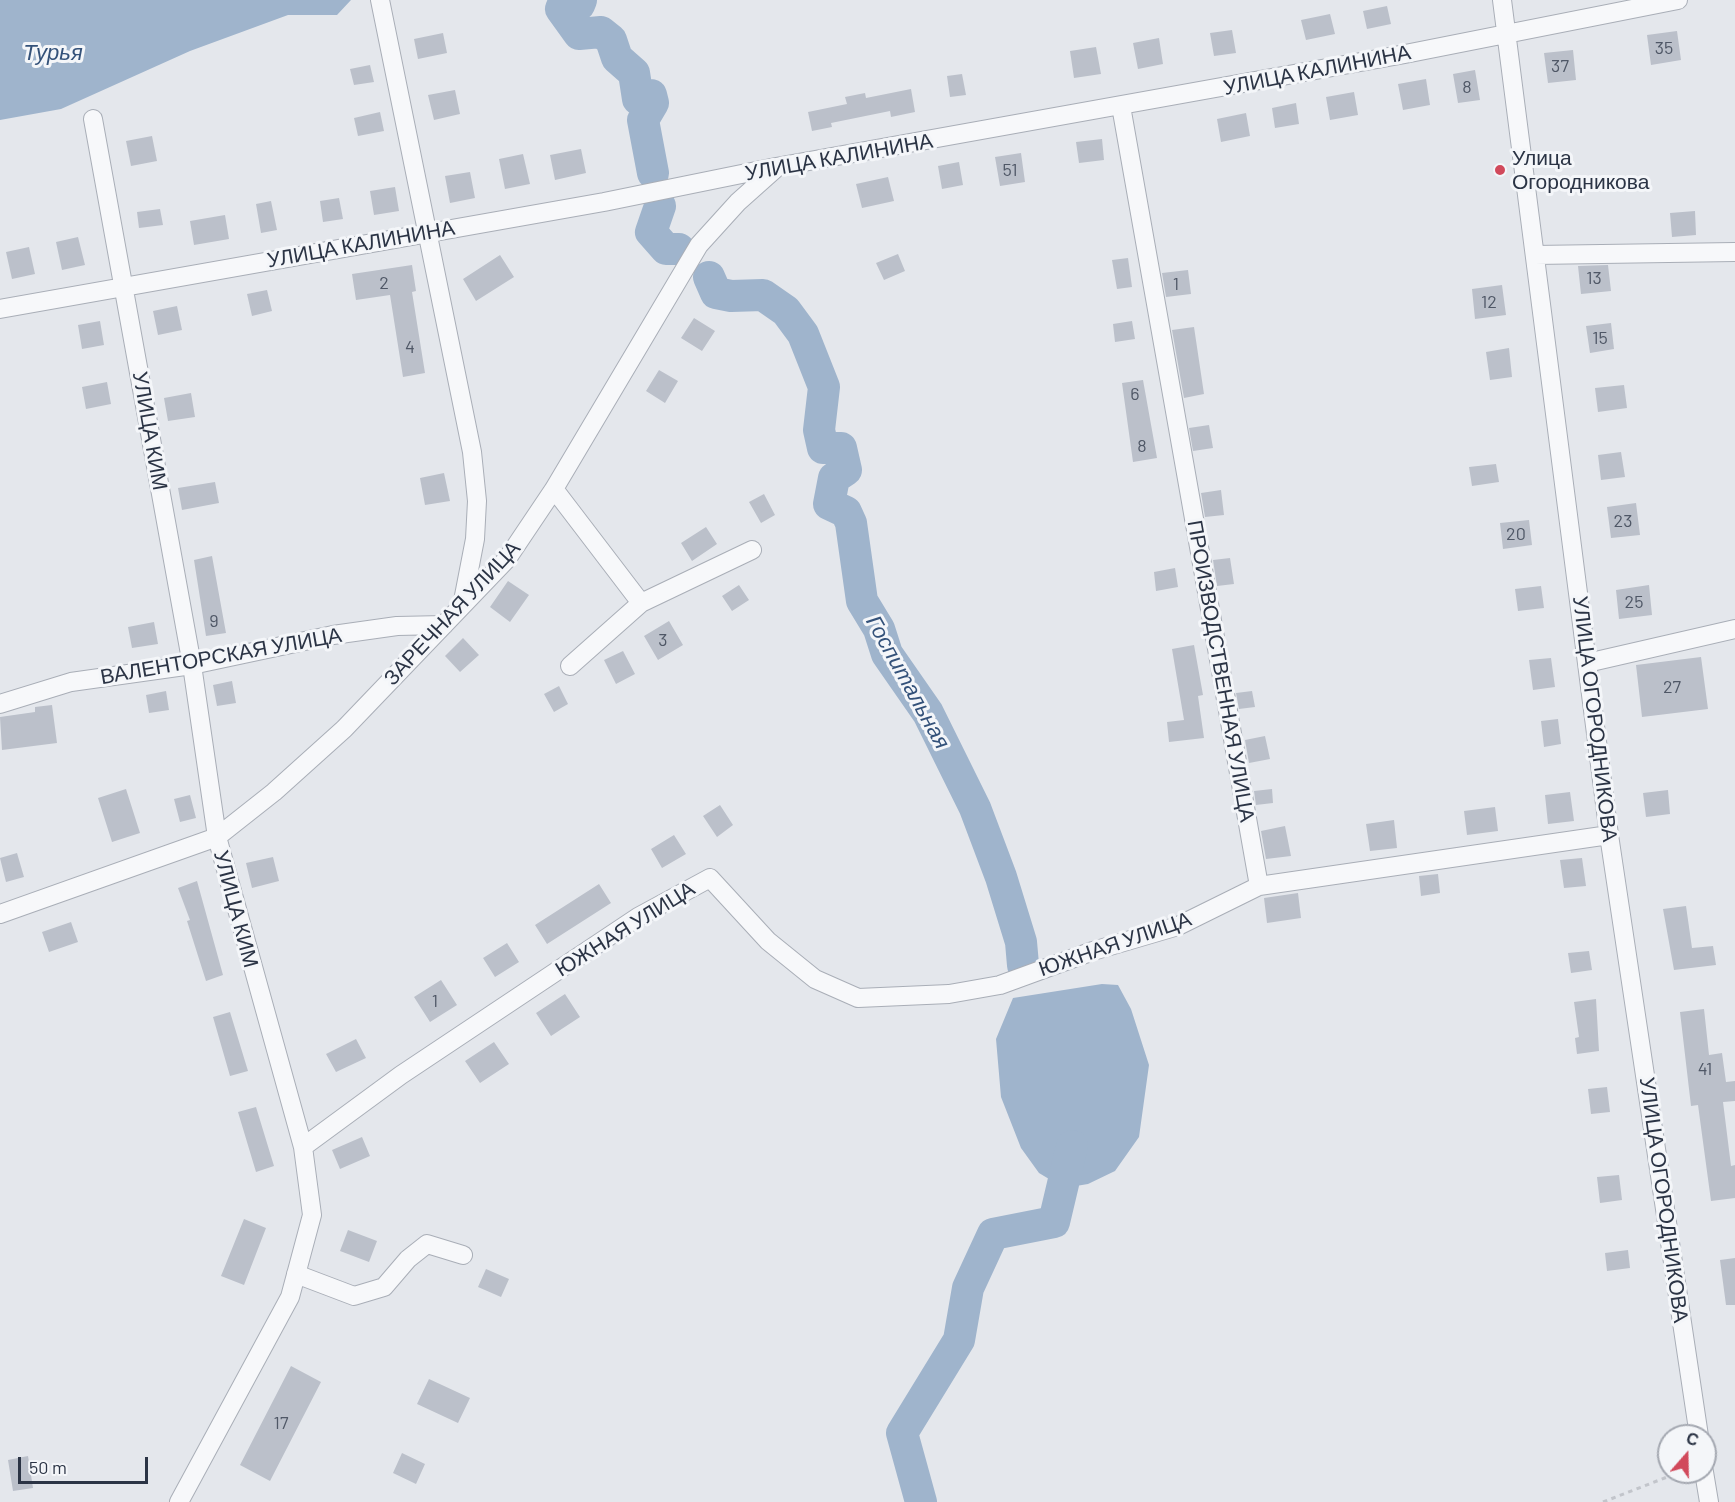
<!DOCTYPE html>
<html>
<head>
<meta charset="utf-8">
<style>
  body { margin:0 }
  #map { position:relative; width:1735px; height:1502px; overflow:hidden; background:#e4e7ec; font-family:Barlow,sans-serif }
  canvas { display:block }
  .north { position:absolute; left:1657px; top:1424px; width:60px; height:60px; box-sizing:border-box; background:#f4f6f9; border:2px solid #a4a8b1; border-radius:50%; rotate:20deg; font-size:16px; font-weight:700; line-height:24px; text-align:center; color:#2b3445 }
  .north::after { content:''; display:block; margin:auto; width:21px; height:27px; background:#d1495b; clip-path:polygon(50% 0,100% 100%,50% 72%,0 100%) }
  .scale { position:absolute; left:18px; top:1457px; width:130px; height:27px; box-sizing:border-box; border:3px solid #2b3445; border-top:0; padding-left:8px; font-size:18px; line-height:21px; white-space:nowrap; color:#2b3445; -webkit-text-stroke:4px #f4f6f9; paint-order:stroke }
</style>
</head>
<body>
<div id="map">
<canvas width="1735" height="1502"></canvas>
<div class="north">С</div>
<div class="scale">50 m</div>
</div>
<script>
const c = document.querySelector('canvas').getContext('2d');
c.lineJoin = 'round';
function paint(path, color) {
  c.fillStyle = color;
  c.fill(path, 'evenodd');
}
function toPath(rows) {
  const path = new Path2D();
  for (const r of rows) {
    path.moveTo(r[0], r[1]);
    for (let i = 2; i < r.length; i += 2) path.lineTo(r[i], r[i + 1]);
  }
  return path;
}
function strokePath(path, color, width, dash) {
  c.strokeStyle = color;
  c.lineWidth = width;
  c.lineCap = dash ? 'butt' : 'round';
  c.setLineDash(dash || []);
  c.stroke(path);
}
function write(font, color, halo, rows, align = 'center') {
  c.font = font + ' Barlow,sans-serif';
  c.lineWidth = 6;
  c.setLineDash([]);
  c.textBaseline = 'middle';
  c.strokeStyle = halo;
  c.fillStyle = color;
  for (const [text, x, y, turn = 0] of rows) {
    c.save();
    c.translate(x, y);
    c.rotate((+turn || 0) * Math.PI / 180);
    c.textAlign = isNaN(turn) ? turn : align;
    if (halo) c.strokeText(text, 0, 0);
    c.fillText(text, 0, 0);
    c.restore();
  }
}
const water = toPath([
  [0,0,351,0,337,15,288,15,190,51,61,109,0,120],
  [1102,984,1118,985,1131,1009,1149,1065,1139,1137,1115,1171,1088,1184,1064,1188,1039,1173,1021,1148,1001,1097,996,1039,1013,998]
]);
const river = toPath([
  [581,0,579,5,563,4,561,9,579,34,601,32,611,40,617,58,634,73,638,99,651,95,653,103,643,120,653,173],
  [660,206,651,232,666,249,679,249],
  [709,277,716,293,731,296,763,295,786,311,803,334,824,387,819,430,823,448,841,448,846,470,834,478,829,504,846,512,851,523,862,601,879,629,887,654,928,713,975,808,1001,877,1021,942,1023,965],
  [921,1502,902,1433,959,1340,968,1288,993,1234,1054,1222,1072,1146]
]);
const building = toPath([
  [1387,6,1391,24,1367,29,1363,11],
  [1330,14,1335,34,1306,40,1301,20],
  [1232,30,1236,53,1214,56,1210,33],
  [1677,31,1681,60,1651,65,1647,35],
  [443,33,447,53,418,59,414,39],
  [1159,38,1163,64,1138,69,1133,43],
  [1096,47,1101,74,1074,78,1070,51],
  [1573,50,1576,80,1548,83,1544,53],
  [370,65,374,82,354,85,350,69],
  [1475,70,1480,100,1458,103,1453,74],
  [962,74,966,95,950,97,947,76],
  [1426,79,1430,105,1403,110,1398,84],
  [911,89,915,112,891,117,890,111,831,123,832,127,812,131,808,112,847,104,845,97,865,93,866,98],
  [455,90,460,114,434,120,428,95],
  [1354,92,1358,115,1330,120,1326,97],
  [1296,103,1299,124,1275,128,1272,108],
  [380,112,384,131,358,136,354,118],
  [1246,113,1250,136,1221,142,1217,119],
  [152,136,157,161,131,166,126,141],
  [1102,139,1104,160,1079,163,1076,142],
  [581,149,586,173,555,180,550,155],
  [1021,153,1025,182,1000,186,995,157],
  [523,154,530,184,505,189,499,159],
  [959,162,963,185,942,189,938,166],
  [470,172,475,198,450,203,445,176],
  [888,177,894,201,862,208,856,184],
  [395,187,399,211,374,215,370,191],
  [339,198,343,219,323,222,320,201],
  [271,201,277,230,261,233,256,204],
  [160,209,163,225,139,228,137,212],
  [1695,211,1696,235,1672,237,1670,213],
  [225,215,229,239,194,245,190,221],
  [78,237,85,265,62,270,56,242],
  [29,247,35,274,12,279,6,252],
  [898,254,905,271,884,280,876,263],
  [500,255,514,277,476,301,463,279],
  [1128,258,1132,287,1117,289,1112,260],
  [412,265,416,291,412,292,425,373,403,377,390,295,356,300,352,274],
  [1608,265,1611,291,1581,294,1578,266],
  [1188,270,1191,294,1166,297,1162,273],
  [1502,285,1506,315,1475,319,1472,289],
  [267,290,272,311,252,316,247,294],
  [177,306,182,330,158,335,153,311],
  [694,318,715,331,702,351,681,338],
  [100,321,104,345,82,349,78,325],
  [1132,321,1135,339,1115,342,1113,324],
  [1611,323,1614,349,1590,353,1586,326],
  [1194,327,1204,394,1184,398,1172,330],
  [1509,348,1512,377,1490,380,1486,352],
  [659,370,678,381,665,403,646,391],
  [1143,380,1157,458,1133,462,1122,383],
  [107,382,111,404,86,409,82,387],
  [1624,385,1627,408,1598,412,1595,388],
  [191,393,195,417,168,421,164,398],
  [1209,425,1213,448,1193,451,1189,428],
  [1621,452,1625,477,1601,480,1598,455],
  [1496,464,1499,482,1472,486,1469,467],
  [444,473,450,501,425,505,420,478],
  [215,482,219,503,182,510,178,488],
  [1221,490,1224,515,1205,517,1201,493],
  [764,494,775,515,761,523,749,502],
  [1636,503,1640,535,1611,538,1607,507],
  [1529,520,1532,545,1503,549,1500,523],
  [706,527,717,544,692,561,681,543],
  [212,556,226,633,206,636,194,560],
  [1230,558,1234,584,1217,586,1213,560],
  [1175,568,1178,587,1156,591,1154,572],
  [508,581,529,595,510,622,490,607],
  [739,585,749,600,732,611,722,596],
  [1649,585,1652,615,1619,619,1616,590],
  [1541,586,1544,608,1518,611,1515,589],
  [669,621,683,645,658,660,644,636],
  [154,622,158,644,132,648,128,627],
  [463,638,479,655,460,672,445,656],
  [1194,645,1203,695,1198,696,1204,738,1169,742,1167,722,1184,720,1172,649],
  [623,651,635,674,616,684,604,660],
  [1701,657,1708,709,1642,717,1636,665],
  [1551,658,1555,687,1533,690,1529,660],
  [232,681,236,703,217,706,213,685],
  [559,686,568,704,554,712,544,694],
  [166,691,169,710,149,713,146,695],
  [1252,691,1255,707,1239,709,1236,693],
  [52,705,57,743,2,750,0,717,35,712,35,707],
  [1558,719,1561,744,1544,747,1541,721],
  [1265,736,1270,759,1249,763,1245,740],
  [126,789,140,833,112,842,98,798],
  [1272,789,1273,803,1256,805,1254,791],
  [1668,790,1670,814,1646,817,1643,793],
  [1570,792,1574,821,1548,824,1545,795],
  [190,795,196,818,180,822,174,799],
  [720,805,733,825,717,837,703,816],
  [1495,807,1498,831,1467,835,1464,811],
  [1394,820,1397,848,1370,851,1366,824],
  [1285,826,1291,856,1266,859,1261,831],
  [674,835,686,854,662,868,651,849],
  [17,853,24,877,6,882,0,858],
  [273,857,279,881,252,888,246,863],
  [1582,858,1586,886,1564,888,1560,860],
  [1438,874,1440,893,1421,896,1419,876],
  [197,881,223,975,206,981,187,921,190,920,178,888],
  [599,884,611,903,547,944,535,925],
  [1298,893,1301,918,1267,923,1264,898],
  [1686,906,1692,948,1713,946,1716,965,1674,970,1663,909],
  [71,922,78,942,49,952,42,932],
  [507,943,519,962,495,977,483,958],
  [1589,951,1592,970,1571,973,1568,953],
  [441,980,457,1005,430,1022,414,997],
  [565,994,580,1017,551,1036,536,1013],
  [1596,999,1599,1051,1577,1054,1575,1038,1579,1037,1574,1002],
  [1704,1009,1709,1055,1722,1053,1726,1082,1735,1081,1735,1101,1723,1102,1731,1166,1735,1165,1735,1198,1711,1201,1698,1105,1691,1106,1680,1012],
  [230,1012,248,1071,230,1076,213,1017],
  [356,1039,366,1058,336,1072,326,1054],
  [494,1042,509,1064,480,1083,465,1061],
  [1607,1087,1610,1112,1591,1114,1588,1089],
  [256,1107,274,1166,256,1172,238,1112],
  [362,1137,370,1156,340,1169,332,1150],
  [1619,1175,1622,1200,1600,1203,1597,1177],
  [244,1219,266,1228,244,1285,221,1276],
  [348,1230,377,1241,369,1262,340,1251],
  [1628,1250,1630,1268,1607,1271,1605,1253],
  [1735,1258,1735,1305,1726,1305,1720,1260],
  [486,1269,509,1279,501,1297,478,1287],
  [291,1366,321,1382,270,1481,240,1465],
  [429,1379,470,1398,458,1423,417,1404],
  [402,1453,425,1464,416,1484,393,1473],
  [28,1456,33,1488,13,1491,8,1460]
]);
const path = toPath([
  [1603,1502,1680,1472]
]);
const minor = toPath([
  [380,0,472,452,477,501,475,539,462,606],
  [1502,0,1609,835,1699,1436],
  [1121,106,1259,886,1609,835],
  [93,119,192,665,217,837,303,1147,312,1215,290,1297,179,1502],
  [1535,255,1735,252],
  [0,309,604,202,776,167,1405,54,1678,0],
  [554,489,641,603],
  [1587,663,1735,629],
  [570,666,641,603,752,550],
  [0,704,71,682,192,665,333,635,397,626,444,625],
  [0,914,217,837,274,792,344,729,507,559,554,489,699,245,738,202,775,169],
  [303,1147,401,1075,638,917,710,878,768,941,815,979,858,998,949,994,1000,985,1093,951,1178,926,1259,886],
  [296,1274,354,1296,384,1287,408,1259,427,1244,463,1255],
  [1704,1472,1709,1502]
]);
const markers = [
  [1500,170,6,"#d1495b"]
];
const numberNames = [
  ["35",1664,48],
  ["37",1560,66],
  ["8",1467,87],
  ["51",1010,170],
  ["13",1594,278],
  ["2",384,283],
  ["1",1176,284],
  ["12",1489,302],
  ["15",1600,338],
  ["4",410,347],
  ["6",1135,394],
  ["8",1142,446],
  ["23",1623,521],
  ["20",1516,534],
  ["25",1634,602],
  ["9",214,621],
  ["3",663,640],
  ["27",1672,687],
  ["1",435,1001],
  ["41",1705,1069],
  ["17",281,1423]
];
const streetNames = [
  ["УЛИЦА КАЛИНИНА",1317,70,-11],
  ["УЛИЦА КАЛИНИНА",839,157,-10],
  ["УЛИЦА КАЛИНИНА",361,244,-10],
  ["УЛИЦА КИМ",150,431,80],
  ["ЗАРЕЧНАЯ УЛИЦА",452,613,-47],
  ["ВАЛЕНТОРСКАЯ УЛИЦА",221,656,-10],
  ["ПРОИЗВОДСТВЕННАЯ УЛИЦА",1221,671,80],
  ["УЛИЦА ОГОРОДНИКОВА",1595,719,83],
  ["УЛИЦА КИМ",236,909,75],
  ["ЮЖНАЯ УЛИЦА",625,929,-32],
  ["ЮЖНАЯ УЛИЦА",1115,944,-19],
  ["УЛИЦА ОГОРОДНИКОВА",1664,1200,82]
];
const poiNames = [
  ["Улица",1512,158],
  ["Огородникова",1512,182]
];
const waterNames = [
  ["Турья",53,53],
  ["Госпитальная",908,682,61]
];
paint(water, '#9fb4cc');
strokePath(river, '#9fb4cc', 32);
paint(building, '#bbc0ca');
strokePath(minor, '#a9aeb7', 20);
strokePath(path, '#c2c5cb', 3, [4.5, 4.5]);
strokePath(minor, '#f7f8fa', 18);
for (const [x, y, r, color] of markers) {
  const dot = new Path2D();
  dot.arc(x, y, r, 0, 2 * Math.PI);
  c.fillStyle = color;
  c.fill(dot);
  strokePath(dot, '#f4f6f9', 2);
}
write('18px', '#4f5766', null, numberNames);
write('21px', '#2b3445', '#f4f6f9', streetNames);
write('21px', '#2b3445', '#f4f6f9', poiNames, 'left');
write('italic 22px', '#34527a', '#f4f6f9', waterNames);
</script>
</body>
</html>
